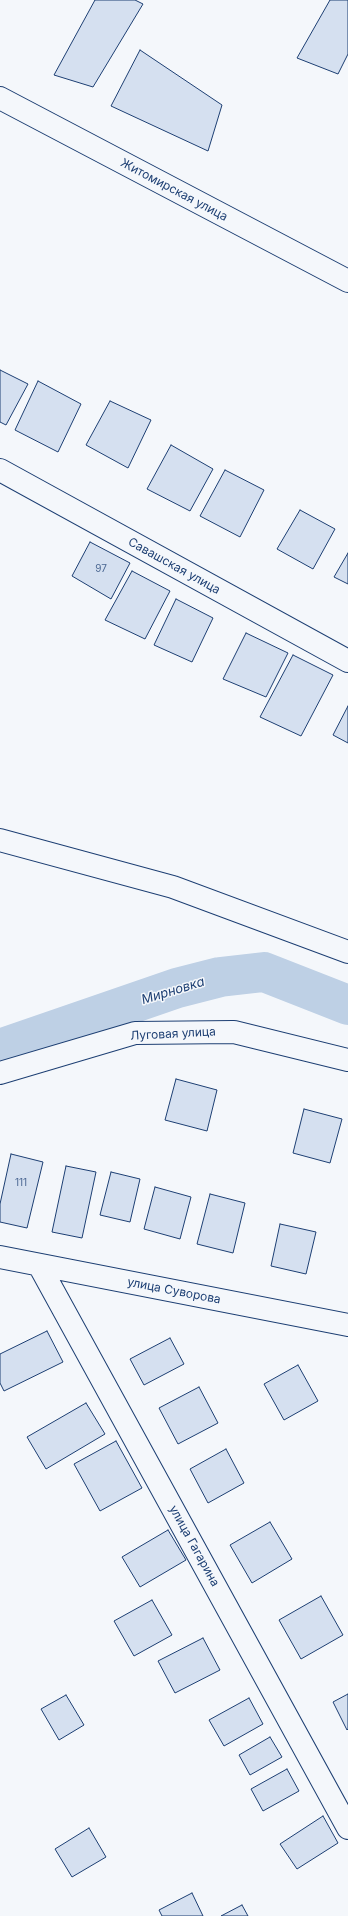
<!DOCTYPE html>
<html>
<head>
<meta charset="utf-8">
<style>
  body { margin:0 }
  canvas { display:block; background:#f4f7fb }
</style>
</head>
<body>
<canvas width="348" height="1916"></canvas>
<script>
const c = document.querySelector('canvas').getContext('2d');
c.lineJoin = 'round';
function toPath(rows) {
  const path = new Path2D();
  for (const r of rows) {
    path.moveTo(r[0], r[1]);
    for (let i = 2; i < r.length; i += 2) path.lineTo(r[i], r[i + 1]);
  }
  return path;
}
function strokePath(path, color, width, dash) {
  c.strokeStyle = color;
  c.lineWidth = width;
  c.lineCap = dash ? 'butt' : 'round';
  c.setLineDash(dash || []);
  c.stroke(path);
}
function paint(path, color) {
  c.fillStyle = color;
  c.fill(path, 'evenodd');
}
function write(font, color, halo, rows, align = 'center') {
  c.font = font + ' Inter,sans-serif';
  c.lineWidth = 3;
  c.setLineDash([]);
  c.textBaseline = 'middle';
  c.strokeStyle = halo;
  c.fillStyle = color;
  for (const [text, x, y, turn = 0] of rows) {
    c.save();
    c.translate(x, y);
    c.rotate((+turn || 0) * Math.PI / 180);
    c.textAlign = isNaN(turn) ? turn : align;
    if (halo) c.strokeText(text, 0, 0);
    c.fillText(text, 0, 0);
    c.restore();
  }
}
const river = toPath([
  [0,1049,177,988,220,977,264,972,348,1005]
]);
const building = toPath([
  [95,0,135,0,143,4,93,87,54,75,95,0],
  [330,0,348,0,348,54,338,74,297,58,330,0],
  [140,50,222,105,208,151,111,106,140,50],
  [0,370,28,384,6,425,0,422,0,370],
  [38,381,81,404,58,452,15,430,38,381],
  [110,401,151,420,128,468,86,445,110,401],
  [171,445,213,469,190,511,147,489,171,445],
  [225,470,264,490,240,537,200,516,225,470],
  [300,510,335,529,313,569,277,549,300,510],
  [90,542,130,563,111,599,72,576,90,542],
  [348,553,348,584,334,577,348,553],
  [132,571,170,591,145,639,105,620,132,571],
  [176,599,213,618,192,662,154,645,176,599],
  [246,633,288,653,266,697,223,679,246,633],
  [293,655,333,675,301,736,260,717,293,655],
  [348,706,348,743,333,735,348,706],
  [176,1079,217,1090,207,1131,165,1120,176,1079],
  [304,1109,342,1119,330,1163,293,1153,304,1109],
  [11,1154,43,1162,27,1228,0,1222,0,1204,11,1154],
  [66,1166,96,1172,82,1238,52,1232,66,1166],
  [111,1172,140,1179,130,1222,100,1215,111,1172],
  [155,1187,191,1197,180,1239,144,1229,155,1187],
  [210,1194,245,1203,233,1253,197,1244,210,1194],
  [280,1224,316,1232,306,1274,271,1266,280,1224],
  [47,1331,63,1362,4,1391,0,1383,0,1354,47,1331],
  [170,1338,184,1364,144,1385,130,1359,170,1338],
  [298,1365,318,1401,284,1420,264,1384,298,1365],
  [199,1387,218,1423,178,1444,159,1408,199,1387],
  [86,1403,105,1434,46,1469,27,1437,86,1403],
  [116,1441,142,1488,100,1511,74,1464,116,1441],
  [226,1449,244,1483,208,1503,190,1469,226,1449],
  [270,1522,292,1559,252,1583,230,1545,270,1522],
  [168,1530,186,1560,140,1587,122,1557,168,1530],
  [321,1596,343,1635,301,1659,279,1620,321,1596],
  [152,1600,172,1635,134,1656,114,1621,152,1600],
  [203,1638,220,1670,175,1693,158,1661,203,1638],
  [348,1694,348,1729,347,1730,333,1702,348,1694],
  [66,1695,84,1725,59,1740,41,1709,66,1695],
  [249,1698,263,1724,224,1746,209,1720,249,1698],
  [270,1737,282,1757,250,1775,239,1755,270,1737],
  [287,1769,299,1791,263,1811,251,1789,287,1769],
  [323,1816,338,1843,297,1869,280,1844,323,1816],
  [89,1828,106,1857,72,1877,55,1849,89,1828],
  [192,1893,203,1916,162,1916,159,1910,192,1893],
  [242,1905,248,1916,221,1916,242,1905]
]);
const minor = toPath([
  [0,98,348,281],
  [0,470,348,661],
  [0,840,173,887,348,952],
  [0,1073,135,1033,234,1032,348,1060],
  [0,1257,348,1325],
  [39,1265,348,1828]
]);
const numberNames = [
  ["97",101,569],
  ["111",21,1183]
];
const streetNames = [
  ["Житомирская улица",174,190,28],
  ["Савашская улица",174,566,29],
  ["Луговая улица",173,1034,-3],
  ["улица Суворова",174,1291,11],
  ["улица Гагарина",194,1546,61]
];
const waterNames = [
  ["Мирновка",173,991,-17]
];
strokePath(river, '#bed0e5', 40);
paint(building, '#d5e0f0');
strokePath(building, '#1d3f73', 1);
strokePath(minor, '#1d3f73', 24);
strokePath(minor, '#f4f7fb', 22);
write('10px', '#4b6792', null, numberNames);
write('12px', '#1d3f73', '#f4f7fb', streetNames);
write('italic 13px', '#1d3f73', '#f4f7fb', waterNames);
</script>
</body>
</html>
